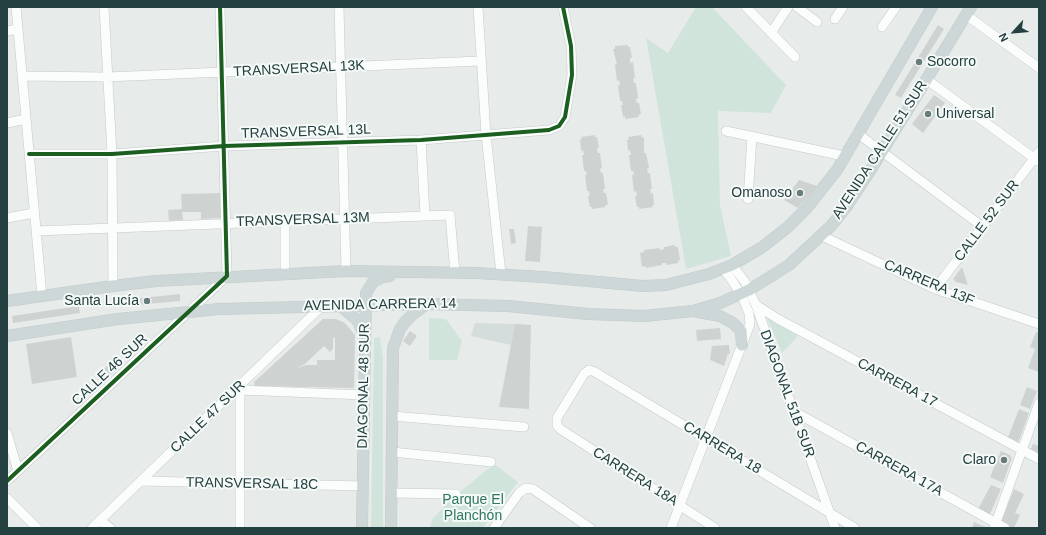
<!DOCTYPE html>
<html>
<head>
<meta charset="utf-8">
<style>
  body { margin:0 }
  #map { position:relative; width:1046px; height:535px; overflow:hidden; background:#e7eceb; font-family:Arial,sans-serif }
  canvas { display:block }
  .frame { position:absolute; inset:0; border:8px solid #244040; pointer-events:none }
  .north { position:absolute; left:994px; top:12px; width:40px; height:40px; -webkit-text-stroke:3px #f5faf9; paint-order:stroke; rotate:243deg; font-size:11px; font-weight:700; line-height:16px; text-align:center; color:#244040 }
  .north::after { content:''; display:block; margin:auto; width:14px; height:18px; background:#244040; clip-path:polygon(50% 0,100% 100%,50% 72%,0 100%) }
</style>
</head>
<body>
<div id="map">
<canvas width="1046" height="535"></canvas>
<div class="frame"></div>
<div class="north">N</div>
</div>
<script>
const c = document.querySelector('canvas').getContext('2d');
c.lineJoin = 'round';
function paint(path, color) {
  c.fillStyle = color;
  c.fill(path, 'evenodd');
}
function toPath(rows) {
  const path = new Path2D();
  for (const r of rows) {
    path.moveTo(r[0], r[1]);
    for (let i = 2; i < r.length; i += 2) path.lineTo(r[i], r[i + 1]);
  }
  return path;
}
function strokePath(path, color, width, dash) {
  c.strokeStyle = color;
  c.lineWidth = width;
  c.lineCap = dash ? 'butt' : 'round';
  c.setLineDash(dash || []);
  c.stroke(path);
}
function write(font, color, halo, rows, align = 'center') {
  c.font = font + ' Arial,sans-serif';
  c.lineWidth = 4;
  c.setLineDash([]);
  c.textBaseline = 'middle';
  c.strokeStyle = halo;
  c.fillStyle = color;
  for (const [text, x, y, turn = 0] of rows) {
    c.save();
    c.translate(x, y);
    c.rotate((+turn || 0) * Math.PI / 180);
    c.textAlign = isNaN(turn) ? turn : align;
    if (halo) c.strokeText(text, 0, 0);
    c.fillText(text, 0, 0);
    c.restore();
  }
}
const built = toPath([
  [475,323,515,324,511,345,471,336]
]);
const green = toPath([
  [696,7,712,7,786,85,771,113,718,111,720,205,731,256,686,269,646,38,668,53],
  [429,318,446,319,462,341,457,360,429,360],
  [767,318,798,336,782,353],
  [380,337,383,359,383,528,371,528,374,338],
  [494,464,518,482,483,528,430,528,433,518,456,495]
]);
const building = toPath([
  [938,25,944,29,901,98,895,95],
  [628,45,628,47,630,47,632,58,630,58,630,63,633,62,635,78,633,78,634,83,636,83,638,98,636,99,637,103,639,103,641,114,638,115,639,117,625,119,625,116,623,117,621,105,623,105,622,101,620,101,618,85,620,85,619,80,617,81,615,65,617,64,613,49,615,49,615,46],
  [934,95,945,103,923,133,912,124],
  [595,135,595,137,597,137,599,148,597,148,598,153,600,153,602,168,600,169,601,173,603,173,605,189,603,189,604,193,606,193,608,205,605,205,606,207,592,209,592,207,590,207,588,196,590,195,589,191,587,191,585,175,587,175,586,171,584,171,582,155,584,155,583,150,581,151,580,139,582,139,581,137],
  [641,135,642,138,644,137,644,153,646,153,649,168,647,169,648,173,650,173,652,189,650,189,651,194,653,193,654,205,652,205,653,207,639,209,639,207,637,207,635,196,637,196,636,191,634,192,632,175,634,175,633,171,631,171,629,155,631,155,630,150,628,151,627,140,629,139,628,137],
  [799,180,817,186,798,208,784,200],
  [222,193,223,218,201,219,201,212,182,212,183,220,169,221,168,210,182,209,181,194],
  [528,226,542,227,540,262,525,261],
  [509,229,514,229,516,243,511,244],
  [675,245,675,247,678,247,680,260,678,261,678,263,667,265,666,263,662,263,662,265,646,268,646,266,642,267,640,253,644,252,644,250,659,248,660,250,664,249,664,247],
  [962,267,968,285,956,282,953,279],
  [180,294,180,301,114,307,113,301],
  [79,306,80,313,13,323,12,316],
  [323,319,336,319,345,323,355,335,354,388,255,386,254,382],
  [333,338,335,338,335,360,317,360,317,365,306,365,295,369,305,364,324,346,330,352,333,349],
  [515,324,531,325,529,409,499,407],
  [720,328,721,339,697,341,696,330],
  [410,331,417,336,410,346,403,341],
  [1036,332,1039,333,1039,372,1028,368,1035,349,1030,347],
  [71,337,77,377,32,384,26,344],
  [729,345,730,354,728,354,724,366,710,360,712,346],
  [108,365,114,371,109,376,103,370],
  [1027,387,1037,391,1030,409,1020,405],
  [1019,409,1029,413,1018,443,1007,440],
  [1033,444,1039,446,1039,457,1030,451],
  [1001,451,1010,455,1012,458,1003,483,990,477],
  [991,485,1001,489,990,514,978,509],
  [1014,489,1024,494,1015,513,1020,515,1014,528,1007,528,1000,525],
  [974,522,988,528,972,528]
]);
const minor = toPath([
  [16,7,42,296],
  [104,7,112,154,113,286],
  [339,7,346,271],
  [478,7,486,135,501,274],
  [746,7,795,57],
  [797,7,817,22],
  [966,15,1039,68],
  [835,19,843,7],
  [882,27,896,7],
  [7,31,18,29],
  [771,33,788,7],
  [22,76,107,77,480,61],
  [926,79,1038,161],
  [7,123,26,119],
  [726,131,844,156],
  [857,133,983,227],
  [421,140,425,216],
  [29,154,112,154,224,146,421,140,549,130,559,126,565,117,572,75,571,46,563,7],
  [748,199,752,136],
  [7,218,34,213],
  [285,220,285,266],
  [36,231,450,215,455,273],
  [822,236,935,289,1039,324],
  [732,265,745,282,756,305,835,528],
  [935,289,1039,152],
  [756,305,778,319,1039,459],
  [240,390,364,395],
  [793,411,1005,528],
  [392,416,524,427],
  [7,433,18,471],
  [392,452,491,462],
  [7,481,227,276,220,7],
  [141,481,363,486],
  [391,493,456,494],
  [7,498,37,528],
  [100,520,110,528],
  [92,528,323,305],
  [240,528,240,386],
  [494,528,519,493,526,488,533,489,590,528],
  [671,528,750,324,749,313,741,294,729,276,722,269],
  [715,528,560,429,557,425,557,418,584,374,589,370,595,372,855,528],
  [994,528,1039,403]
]);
const major = toPath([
  [7,301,113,286,156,281,346,271,476,273,543,277,643,286,666,285,709,274,732,265,761,248,788,227,806,209,837,170,932,7],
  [339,305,357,320,364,334],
  [698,312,720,316,733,323,741,331,742,345],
  [7,336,118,319,219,309,428,304,508,306,588,314,644,316,693,311,720,303,749,290,789,265,831,226,847,206,870,171,971,7],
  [362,528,366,293,373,282,383,277,390,276],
  [391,528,393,348,400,329,405,322,412,315,427,304]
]);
const cycleway = toPath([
  [29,154,112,154,224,146,421,140,549,130,559,126,565,117,572,75,571,46,563,7],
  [7,481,227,276,220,7]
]);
const markers = [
  [919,62,4,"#687c7c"],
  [928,114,4,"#687c7c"],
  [800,193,4,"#687c7c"],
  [147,301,4,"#687c7c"],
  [1004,460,4,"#687c7c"]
];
const poiNames = [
  ["Socorro",927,62,"left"],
  ["Universal",936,114,"left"],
  ["Omanoso",792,193],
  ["Santa Lucía",139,301],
  ["Claro",996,460]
];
const streetNames = [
  ["TRANSVERSAL 13K",299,69,-3],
  ["TRANSVERSAL 13L",306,132,-2],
  ["AVENIDA CALLE 51 SUR",880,150,-57],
  ["TRANSVERSAL 13M",303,220,-2],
  ["CALLE 52 SUR",987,221,-53],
  ["CARRERA 13F",929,283,23],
  ["AVENIDA CARRERA 14",380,305,-1],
  ["CALLE 46 SUR",110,370,-43],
  ["CARRERA 17",897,383,28],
  ["DIAGONAL 48 SUR",364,386,-89],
  ["DIAGONAL 51B SUR",787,394,70],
  ["CALLE 47 SUR",208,417,-44],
  ["CARRERA 18",722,448,31],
  ["CARRERA 17A",899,469,29],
  ["CARRERA 18A",635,477,32],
  ["TRANSVERSAL 18C",252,484,1]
];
const parkNames = [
  ["Parque El",473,500],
  ["Planchón",473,516]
];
paint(built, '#d5dddc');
paint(green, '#d0e4dc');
paint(building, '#ced3d2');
strokePath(minor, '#c4c9c8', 10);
strokePath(major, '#c2caca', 12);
strokePath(minor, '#fbfcfc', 9);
strokePath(major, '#ced7d7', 11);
strokePath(cycleway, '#1b5e20', 4);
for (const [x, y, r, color] of markers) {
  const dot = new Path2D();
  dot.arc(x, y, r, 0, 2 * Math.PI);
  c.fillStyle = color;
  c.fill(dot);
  strokePath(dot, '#f5faf9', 1.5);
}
write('14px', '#244040', '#f5faf9', poiNames, 'right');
write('14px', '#244040', '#f5faf9', streetNames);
write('14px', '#2e765d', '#f5faf9', parkNames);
</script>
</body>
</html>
